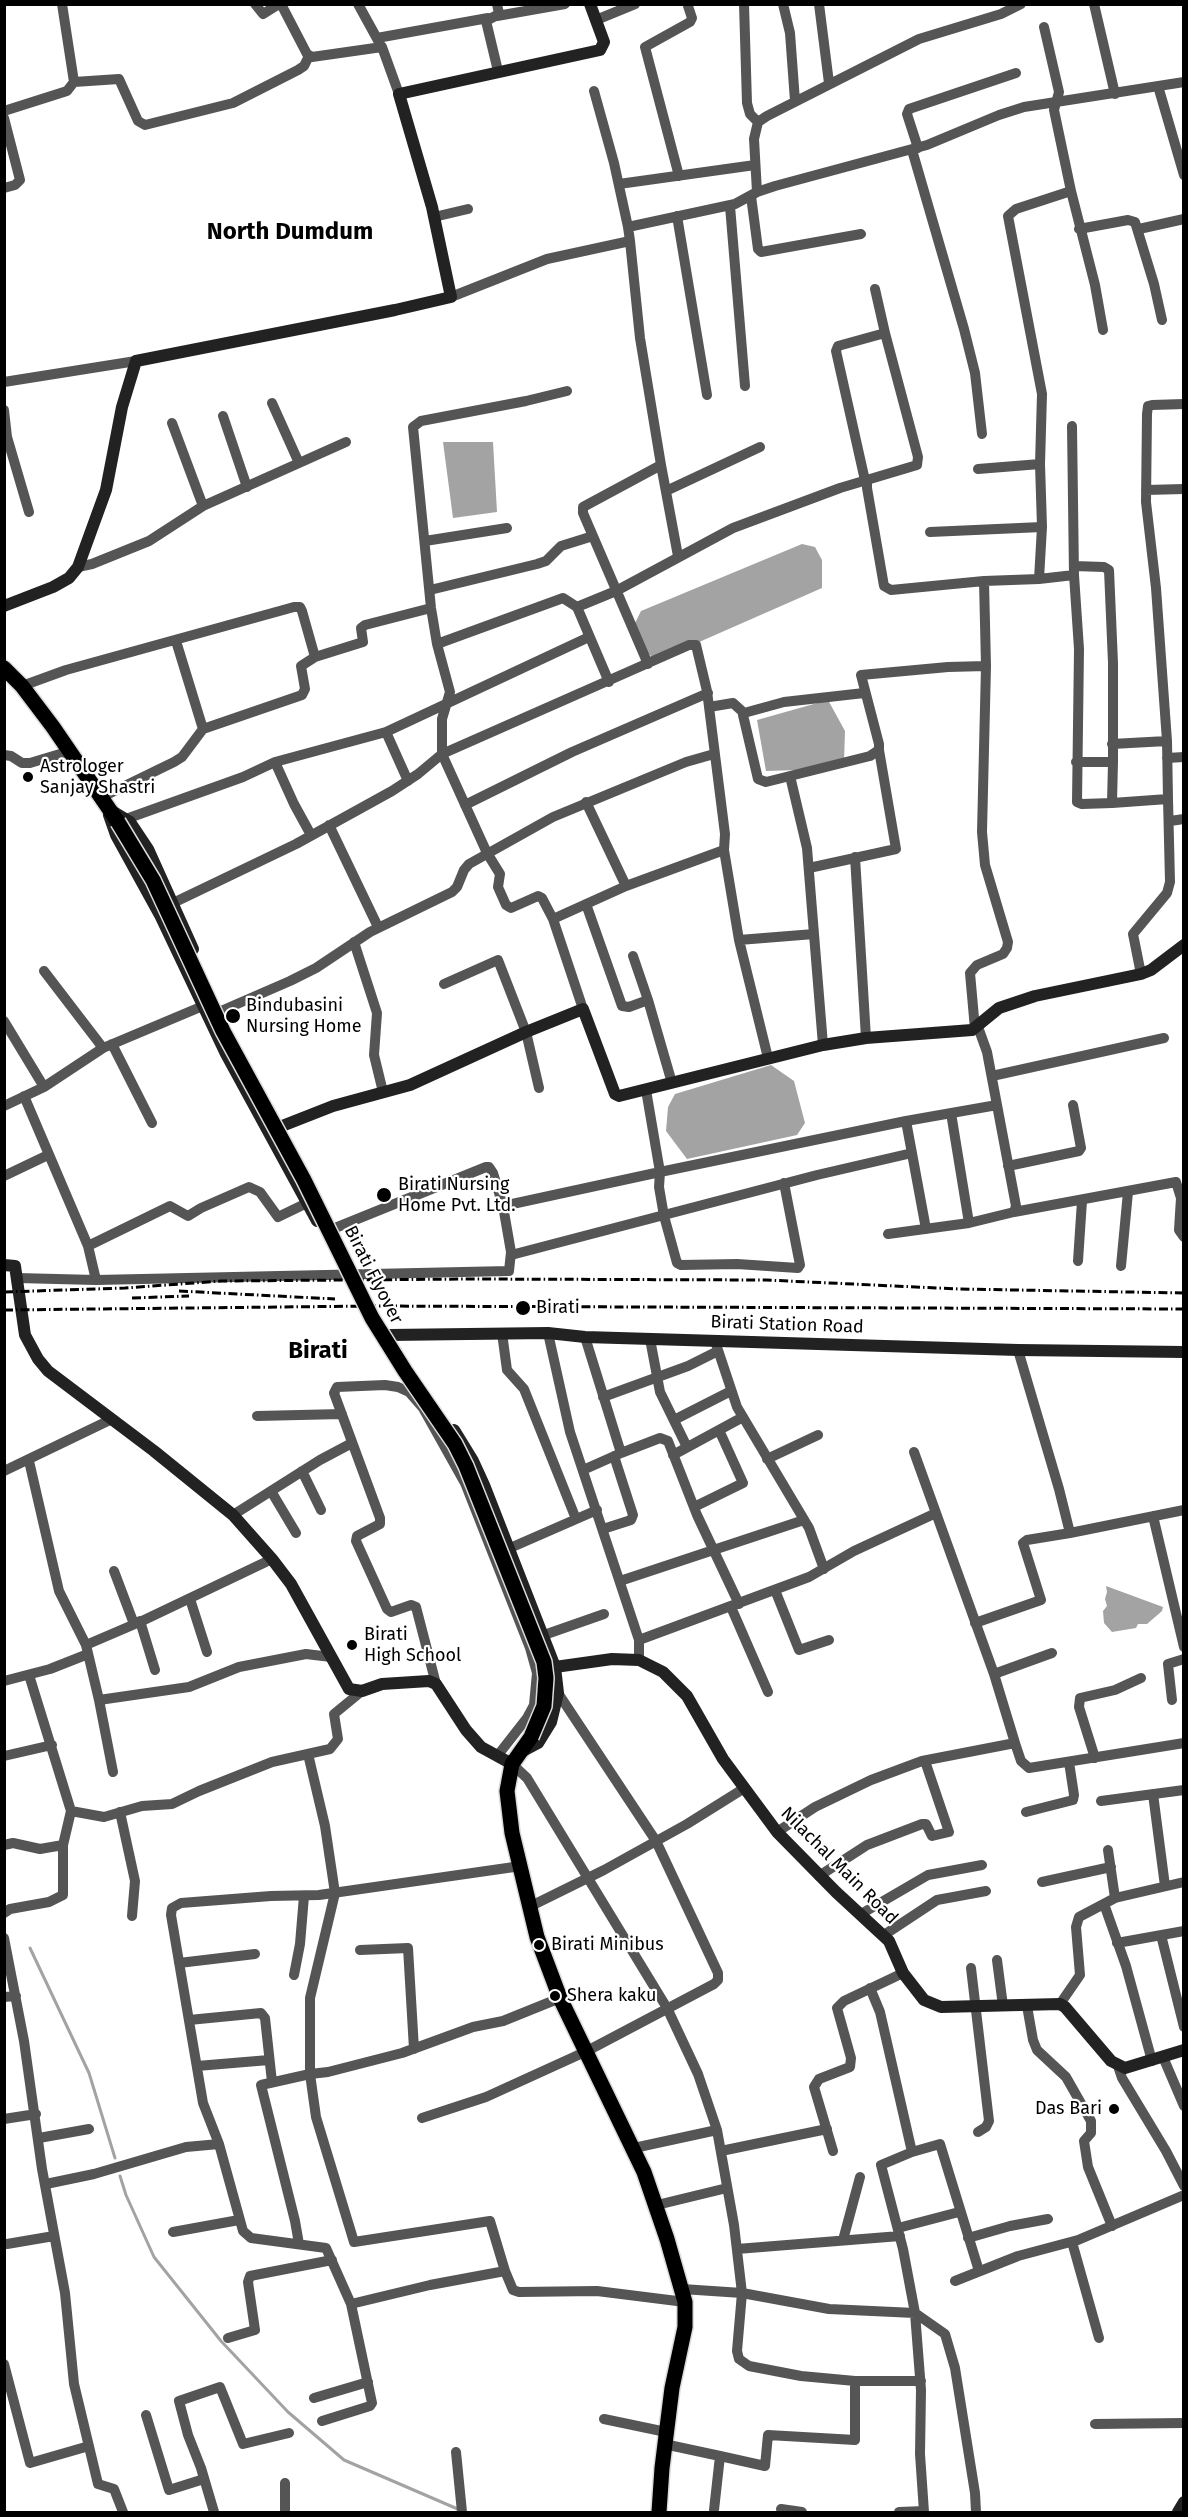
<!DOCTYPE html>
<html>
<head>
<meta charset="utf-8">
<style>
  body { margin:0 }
  #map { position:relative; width:1188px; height:2517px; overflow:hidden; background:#fff; font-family:"Fira Sans",sans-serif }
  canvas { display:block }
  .frame { position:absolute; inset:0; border:6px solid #000; pointer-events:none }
</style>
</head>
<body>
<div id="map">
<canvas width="1188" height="2517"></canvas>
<div class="frame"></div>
</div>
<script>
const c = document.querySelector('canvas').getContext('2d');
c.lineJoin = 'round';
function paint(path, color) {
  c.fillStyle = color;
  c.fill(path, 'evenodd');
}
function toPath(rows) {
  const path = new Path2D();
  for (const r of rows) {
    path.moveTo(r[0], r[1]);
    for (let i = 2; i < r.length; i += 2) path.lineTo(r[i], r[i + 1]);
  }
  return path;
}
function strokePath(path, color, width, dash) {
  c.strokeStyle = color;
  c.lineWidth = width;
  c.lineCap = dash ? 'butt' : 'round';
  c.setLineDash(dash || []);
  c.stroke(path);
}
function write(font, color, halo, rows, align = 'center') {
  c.font = font + ' "Fira Sans",sans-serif';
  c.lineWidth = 4.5;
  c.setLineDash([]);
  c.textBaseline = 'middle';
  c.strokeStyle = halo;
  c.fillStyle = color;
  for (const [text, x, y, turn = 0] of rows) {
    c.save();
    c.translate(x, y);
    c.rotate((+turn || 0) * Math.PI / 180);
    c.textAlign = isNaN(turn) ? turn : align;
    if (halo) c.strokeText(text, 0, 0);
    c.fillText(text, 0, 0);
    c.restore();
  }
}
const water = toPath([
  [443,442,493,442,497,512,453,518],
  [802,544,815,547,822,560,822,588,656,661,646,651,635,623,641,611],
  [828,700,845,731,844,762,830,769,766,771,757,720],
  [771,1065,794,1081,805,1123,797,1135,687,1159,666,1131,668,1107,675,1094],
  [1106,1586,1163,1607,1162,1611,1147,1624,1138,1624,1136,1628,1112,1632,1104,1623,1103,1611,1107,1606,1105,1599,1107,1592]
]);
const stream = toPath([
  [30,1948,89,2073,115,2158],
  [120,2176,126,2195,154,2257,221,2341,288,2412,344,2460,460,2510]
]);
const street = toPath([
  [255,4,263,14,279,4],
  [281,4,307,54,312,57,382,47,399,94],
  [358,4,380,44],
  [497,4,499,14,486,21,498,71],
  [744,4,747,103,750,114,758,122],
  [783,4,790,33,795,101],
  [819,4,829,83],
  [1094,4,1115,94],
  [497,16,565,4],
  [596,20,635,4],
  [377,38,488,18],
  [74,82,119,79,138,121,145,125,233,103,298,70,304,66,309,56],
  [1158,86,1184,175],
  [594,91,614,163,628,227],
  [4,111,67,91,74,82,62,4],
  [4,118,20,180,15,185,4,188],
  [918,148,907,114,909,109,1016,73],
  [912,150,964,329,975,373,982,434],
  [679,176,645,47,690,22,692,18,688,6],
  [619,184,755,165],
  [1071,191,1095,285,1103,330],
  [757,192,754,139,758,122,767,116,919,39,1001,14,1021,4],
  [751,196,758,249,761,252,861,234],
  [730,206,745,386],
  [677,216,707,395],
  [434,217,468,209],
  [1079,229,1128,220,1135,222,1154,284,1162,320],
  [1139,229,1184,219],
  [630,241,640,338,661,465],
  [875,289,885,333,838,346,836,351,864,476,867,480,867,488,884,586,891,590,984,581],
  [451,297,547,259,630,241,628,227,735,204,757,192,775,186,927,145,999,115,1024,107,1184,82],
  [4,382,136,361],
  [567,391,526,401,421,421,413,427,431,608,437,644,450,692,442,719,442,754,487,853,500,874,498,887,506,905,511,908,538,896,542,898,553,919,583,1009],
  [272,403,299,463],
  [4,410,7,437,4,442],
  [223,416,247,487],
  [172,423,203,506],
  [7,437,29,512],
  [978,469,1040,464],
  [1146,490,1184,489],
  [666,491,760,447],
  [930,532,1042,527],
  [425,541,507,528],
  [1074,566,1104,567,1109,570,1113,663,1113,762,1076,762],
  [78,567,92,564,149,541,203,506,346,442],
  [1074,575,1079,649,1077,802,1082,804,1112,803,1168,799,1170,882,1167,893,1133,934,1141,974],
  [1039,579,1074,575,1072,426],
  [430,590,537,564,546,561,561,546,593,536],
  [176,641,203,729,302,695,305,689,301,666,315,657],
  [437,644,563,598,577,607],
  [648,664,583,513,583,507,661,465,678,556],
  [609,682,577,607,616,591,733,528,840,488,917,465,918,457,885,333],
  [22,686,66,670,294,607,300,607,302,611,315,657,363,642,361,628,365,625,431,608],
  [709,707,733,703,744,713],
  [386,732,408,781],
  [1112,744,1167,741],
  [4,755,11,756,22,763,30,763,70,751],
  [1167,758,1184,757],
  [275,762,294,804,311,835],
  [790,776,870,756,879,750,879,744,861,675,948,667,986,666,984,581,1039,579,1042,527,1040,464,1042,394,1008,216,1016,209,1071,191,1054,110,1059,92,1044,27],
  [100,798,174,762,182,757,203,729],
  [1168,799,1167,741,1156,588,1146,502,1147,414,1148,406,1152,405,1184,404],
  [586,802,626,886],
  [1112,803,1113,762],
  [465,805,572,752,708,693],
  [126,819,243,777,275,762,386,732,589,637],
  [1170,821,1184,819],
  [329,825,378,927],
  [724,850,739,940,768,1058],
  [855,857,866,1038],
  [809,868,896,849,879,750],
  [173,903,296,844,392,791,418,774,442,754,689,645,696,645,707,691,725,834,724,850,626,886,553,919],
  [586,904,622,1006,629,1007,648,1000,672,1083],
  [739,940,814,934],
  [354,942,377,1013,374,1055,383,1092],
  [633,956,648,1000],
  [44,971,103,1048],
  [444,984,498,960,526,1032,539,1088],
  [221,1011,290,981,316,968,370,932,452,892,457,887,464,870,469,864,553,817,686,762,714,754],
  [4,1021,44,1087],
  [975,1029,970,973,977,965,1003,954,1007,948,1008,942,985,865,982,832,986,666],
  [112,1044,152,1123],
  [823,1045,807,848,790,776,766,782,758,779,743,715,744,713,784,702,864,693],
  [992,1076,1164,1038],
  [24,1096,88,1246,96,1280],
  [4,1106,44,1087,103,1048,210,1003],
  [951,1113,969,1223],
  [906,1121,926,1229],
  [1008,1166,1079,1151,1081,1148,1073,1105],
  [4,1176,48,1155],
  [784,1183,800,1265,798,1268,737,1264,681,1265,677,1263,664,1216,659,1187,660,1172,906,1121,997,1105,987,1052,978,1027],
  [503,1206,511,1252,515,1254,817,1175,912,1153],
  [1014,1212,1176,1182,1181,1198,1179,1230,1184,1237],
  [335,1228,486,1167,489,1167,493,1173,503,1206,660,1172,646,1090],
  [888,1234,969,1223,1014,1212,1016,1206,997,1105],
  [88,1246,170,1206,188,1216,201,1208,249,1187,260,1192,278,1217,307,1203],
  [1078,1261,1082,1201],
  [1121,1266,1128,1192],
  [17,1278,96,1280,509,1271,511,1252],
  [502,1333,507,1370,524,1389,576,1519],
  [548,1333,570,1432,639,1640,639,1660],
  [585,1337,621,1453,660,1438,668,1441,697,1515,739,1604],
  [650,1339,660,1392,687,1447],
  [715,1341,737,1407,809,1528,824,1569],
  [1018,1350,1059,1489,1070,1533,1184,1510],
  [603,1397,688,1366,718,1351],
  [257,1416,342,1414],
  [674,1420,731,1391],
  [914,1452,936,1513],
  [673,1455,743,1417],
  [767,1459,818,1435],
  [29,1461,59,1591,86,1645,99,1700,189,1687,239,1667,306,1654,331,1657],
  [583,1470,619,1454],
  [4,1471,112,1419],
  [302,1471,321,1510],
  [271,1491,296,1533],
  [694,1507,743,1483,719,1430],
  [233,1515,320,1460,352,1443],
  [1153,1516,1184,1647],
  [603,1529,631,1520,633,1515,614,1456],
  [510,1548,597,1510],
  [114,1571,134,1624],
  [620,1581,804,1520],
  [775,1590,799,1650,829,1640],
  [190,1599,207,1652],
  [731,1607,768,1692],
  [140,1621,155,1670],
  [975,1623,1041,1600,1023,1543,1027,1540,1070,1533],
  [544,1635,604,1614],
  [639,1640,809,1577,854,1551,936,1513,994,1674,1015,1743,922,1761,871,1780,815,1807,777,1832],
  [86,1645,142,1621,272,1559],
  [994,1674,1052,1653],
  [29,1675,71,1811],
  [4,1681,50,1669,88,1654],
  [436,1684,416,1607,411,1605,391,1612,387,1609,356,1541,357,1536,380,1524,380,1518,334,1393,337,1387,385,1385,398,1387,409,1392,423,1408,465,1483,530,1648,537,1673,534,1705,527,1718,498,1755],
  [99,1700,113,1772],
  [1172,1700,1168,1664,1184,1659],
  [1015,1743,1021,1761,1029,1768,1184,1743],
  [308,1754,325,1826,335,1893,310,1998,310,2074,316,2117,354,2242,490,2221,505,2271,513,2290,519,2292,597,2291,685,2302],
  [4,1756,52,1745],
  [1095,1758,1079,1707,1080,1698,1115,1690,1141,1678],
  [512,1764,527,1778,667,2008,698,2074,717,2130,734,2225,742,2293,682,2289],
  [1153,1794,1165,1886],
  [1101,1801,1184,1790],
  [120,1812,135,1881,132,1916],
  [1026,1812,1073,1800,1074,1795,1069,1762],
  [4,1845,13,1843,40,1849,63,1845,71,1811,104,1817,142,1806,172,1804,199,1791,272,1762,330,1749,338,1739,334,1714,362,1691],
  [1108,1850,1115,1898],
  [819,1876,867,1845,922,1824,926,1824,932,1836,949,1832,925,1761],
  [1042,1882,1111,1867],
  [1104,1904,1126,1966,1152,2061],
  [531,1906,604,1870,687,1824,743,1789],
  [4,1913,10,1909,49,1902,63,1895,63,1845],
  [861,1914,928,1875,982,1865],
  [884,1935,937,1900,986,1891],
  [1161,1935,1184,2027],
  [4,1938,24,2041,42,2169,65,2293,74,2384,98,2484,114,2489,123,2512],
  [1117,1943,1184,1931],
  [360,1950,408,1948,414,2049],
  [997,1960,1003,2006],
  [179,1963,255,1954],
  [971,1968,989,2121,986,2127,978,2132],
  [294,1975,300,1944,304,1896],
  [870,1988,880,2012,912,2152,881,2165,903,2249,915,2313,829,2309,742,2293,737,2351,739,2359,749,2366,801,2376,855,2381,921,2381],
  [4,1997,16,1996],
  [1060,2004,1080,1975,1076,1927,1079,1917,1115,1898,1184,1882],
  [1027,2006,1033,2040,1037,2050,1066,2077,1091,2121,1091,2133,1084,2141,1088,2167,1112,2226],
  [189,2020,261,2013,265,2018,272,2082],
  [1163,2057,1184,2106],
  [197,2066,269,2060],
  [1118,2066,1122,2078,1166,2151,1184,2186],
  [422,2118,486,2097,587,2051,714,1984,718,1980,718,1973,656,1841,558,1693],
  [4,2119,36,2114],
  [39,2138,89,2129],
  [634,2148,717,2130],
  [721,2151,827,2129],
  [833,2151,814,2087,819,2079,850,2067,851,2058,837,2008,844,2001,903,1973],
  [912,2152,940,2144,979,2271],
  [46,2184,94,2174,186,2147,219,2144],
  [657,2205,727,2188],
  [898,2228,959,2212],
  [173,2232,239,2220],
  [968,2238,1010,2226,1048,2219],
  [843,2240,860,2177],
  [1072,2242,1099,2338],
  [7,2244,54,2236],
  [299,2244,295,2221,261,2085,310,2074,328,2072,402,2053,473,2027,503,2021,560,1998],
  [737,2249,900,2236],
  [955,2281,1018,2256,1078,2240,1184,2195],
  [351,2304,326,2248,251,2238,243,2231,219,2144,203,2103,171,1915,172,1908,181,1903,271,1896,319,1895,521,1866],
  [915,2313,945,2334,955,2368,975,2493,976,2512],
  [915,2313,921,2390,920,2454,924,2512],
  [228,2338,255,2330,248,2282,250,2276,332,2260],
  [4,2364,30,2463,89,2446],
  [314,2398,368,2382],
  [146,2415,169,2490,204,2479],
  [604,2419,666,2432],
  [322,2421,370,2406,372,2403,351,2304,430,2285,505,2271],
  [1095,2424,1184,2423],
  [664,2444,720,2456],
  [456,2452,462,2512],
  [781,2509,802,2512],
  [714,2510,720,2456,765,2466,768,2435,855,2440,855,2381],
  [214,2512,201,2468,188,2435,179,2401,220,2387,243,2444,289,2433],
  [285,2512,285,2483],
  [899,2512,924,2511]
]);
const secondary = toPath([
  [4,606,53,587,69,578,78,567,106,490,122,407,136,361,395,310,451,297,432,207,399,94,600,50,604,42,590,4],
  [110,810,130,822,148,849,193,949],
  [109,815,116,835,160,915,226,1054,317,1221],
  [282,1126,333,1106,410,1085,526,1032,583,1009,615,1094,619,1096,823,1045,866,1038,972,1030,999,1008,1035,996,1141,974,1151,970,1184,945],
  [4,1265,15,1266,25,1335,38,1359,48,1371,154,1451,233,1515,272,1559,291,1584,349,1689,362,1691,382,1684,429,1681,436,1684,466,1730,481,1747,512,1764],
  [389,1335,548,1333,585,1337,1018,1350,1184,1352],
  [454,1430,473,1461,484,1485,555,1667,558,1693,551,1722,538,1743,521,1752],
  [555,1667,612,1659,639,1660,663,1672,687,1696,723,1759,777,1832,836,1892,889,1941,903,1973,924,2000,941,2007,1060,2004,1065,2007,1111,2061,1125,2068,1184,2050],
  [1178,2512,1184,2502]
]);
const primary = toPath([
  [4,668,22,686,53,727,118,822],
  [531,1737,512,1764,507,1791,512,1833,537,1937,560,1998,644,2172,667,2239,685,2302,685,2327,672,2388,662,2468,659,2512]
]);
const rail = toPath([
  [179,1291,335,1299],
  [4,1292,125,1288,221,1281,472,1279,766,1280,959,1289,1184,1293],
  [132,1298,189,1296],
  [4,1310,372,1306,1184,1309]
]);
const primaryBridge = toPath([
  [118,822,153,880,223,1031,304,1180,372,1318,405,1371,455,1444,466,1466,544,1662,546,1678,544,1706,531,1737]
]);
const markers = [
  [28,777,6,"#000"],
  [233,1016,8,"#000"],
  [384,1195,8,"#000"],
  [523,1308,8,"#000"],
  [352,1645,6,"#000"],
  [539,1945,6,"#000"],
  [555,1996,6,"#000"],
  [1114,2109,6,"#000"]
];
const poiNames = [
  ["Astrologer",40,767],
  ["Sanjay Shastri",40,788],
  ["Bindubasini",246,1006],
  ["Nursing Home",246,1027],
  ["Birati Nursing",398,1185],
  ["Home Pvt. Ltd.",398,1206],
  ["Birati",536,1308],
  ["Birati",364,1635],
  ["High School",364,1656],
  ["Birati Minibus",551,1945],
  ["Shera kaku",567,1996],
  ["Das Bari",1102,2109,"right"]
];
const streetNames = [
  ["Birati Flyover",373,1275,63],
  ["Birati Station Road",787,1325,2],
  ["Nilachal Main Road",839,1866,45]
];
const districtNames = [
  ["North Dumdum",290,232],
  ["Birati",318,1351]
];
paint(water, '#a3a3a3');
strokePath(stream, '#a3a3a3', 3);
strokePath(primary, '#dbdbdb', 18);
strokePath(street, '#555', 10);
strokePath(secondary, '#222', 12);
strokePath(primary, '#000', 15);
strokePath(rail, '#000', 3, [9, 3, 1.5, 3]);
strokePath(primaryBridge, '#dbdbdb', 18, []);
strokePath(primaryBridge, '#000', 15);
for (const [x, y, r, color] of markers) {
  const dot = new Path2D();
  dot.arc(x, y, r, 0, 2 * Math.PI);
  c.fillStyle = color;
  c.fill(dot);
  strokePath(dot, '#fff', 2);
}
write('18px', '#000', '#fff', poiNames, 'left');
write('18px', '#000', '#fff', streetNames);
write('bold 24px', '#000', '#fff', districtNames);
</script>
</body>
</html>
